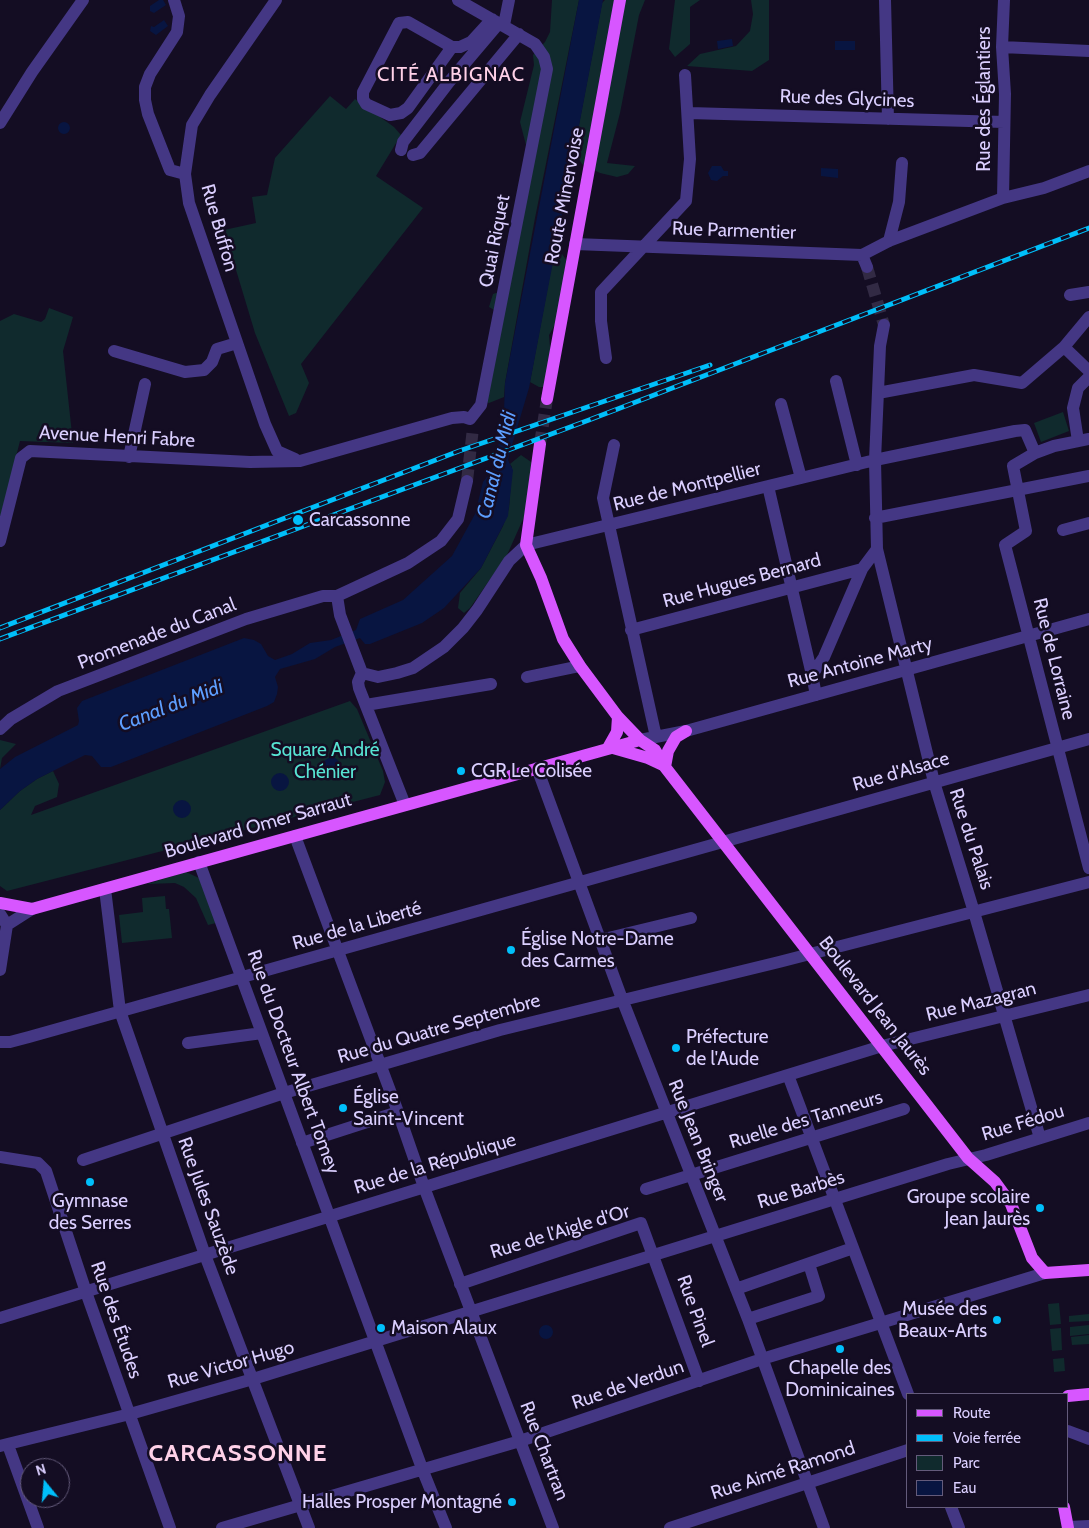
<!DOCTYPE html>
<html>
<head>
<meta charset="utf-8">
<style>
  body { margin:0 }
  #map { position:relative; width:1089px; height:1528px; overflow:hidden; background:#140d23; font-family:Cabin,sans-serif }
  canvas { display:block }
  .legend { position:absolute; left:906px; top:1393px; width:162px; height:115px; box-sizing:border-box; background:#140d23; border:1px solid #645b7b; margin:0; padding:6px 9px; list-style:none; font-size:15px; color:#dbcfff }
  .legend li { display:flex; align-items:center; gap:10px; height:25px }
  .legend b { width:25px; border:1px solid #645b7b }
  .north { position:absolute; left:20px; top:1458px; width:50px; height:50px; box-sizing:border-box; background:#140d23; border:1px solid #645b7b; border-radius:50%; rotate:343deg; font-size:14px; font-weight:700; line-height:20px; text-align:center; color:#dbcfff }
  .north::after { content:''; display:block; margin:auto; width:18px; height:22px; background:#00bffa; clip-path:polygon(50% 0,100% 100%,50% 72%,0 100%) }
</style>
</head>
<body>
<div id="map">
<canvas width="1089" height="1528"></canvas>
<ul class="legend">
<li><b style="height:6px;background:#d756ff"></b>Route</li>
<li><b style="height:6px;background:#00bffa"></b>Voie ferrée</li>
<li><b style="height:14px;background:#102a2d"></b>Parc</li>
<li><b style="height:14px;background:#081541"></b>Eau</li>
</ul>
<div class="north">N</div>
</div>
<script>
const c = document.querySelector('canvas').getContext('2d');
c.lineJoin = 'round';
function paint(path, color) {
  c.fillStyle = color;
  c.fill(path, 'evenodd');
}
function toPath(rows) {
  const path = new Path2D();
  for (const r of rows) {
    if (r.length === 3) {
      path.moveTo(r[0] + r[2], r[1]);
      path.arc(r[0], r[1], r[2], 0, 2 * Math.PI);
      continue;
    }
    path.moveTo(r[0], r[1]);
    for (let i = 2; i < r.length; i += 2) path.lineTo(r[i], r[i + 1]);
  }
  return path;
}
function strokePath(path, color, width, dash) {
  c.strokeStyle = color;
  c.lineWidth = width;
  c.lineCap = dash ? 'butt' : 'round';
  c.setLineDash(dash || []);
  c.stroke(path);
}
function write(font, color, halo, rows, align = 'center') {
  c.font = font + ' Cabin,sans-serif';
  c.lineWidth = 5;
  c.setLineDash([]);
  c.textBaseline = 'middle';
  c.strokeStyle = halo;
  c.fillStyle = color;
  for (const [text, x, y, turn = 0] of rows) {
    c.save();
    c.translate(x, y);
    c.rotate((+turn || 0) * Math.PI / 180);
    c.textAlign = isNaN(turn) ? turn : align;
    if (halo) c.strokeText(text, 0, 0);
    c.fillText(text, 0, 0);
    c.restore();
  }
}
const green = toPath([
  [552,0,579,0,535,218,505,383,504,397,489,403,485,402,503,315,489,307,493,294,502,291,527,149,520,122,534,65,533,55,545,42,550,32],
  [605,0,645,0,639,15,620,113,607,163,635,166,628,174,617,177,600,173,582,164,574,151,602,3],
  [675,0,700,0,690,7,690,44,675,57,669,49],
  [751,0,769,0,769,60,752,71,687,66,700,54,736,46,750,31,753,14],
  [330,96,346,109,355,99,394,127,401,135,376,176,423,208,301,364,309,383,296,413,289,416,255,333,224,230,256,223,252,197,267,195,275,158],
  [554,253,562,254,567,261,557,321,549,335,551,359,546,387,539,387,530,382],
  [49,308,73,317,63,351,73,443,20,441,0,519,0,321,14,314,41,322,45,319],
  [1063,412,1069,431,1041,442,1034,423],
  [521,455,534,464,524,517,507,555,470,608,464,613,458,608,460,593,481,568,503,526,509,508,512,467,510,464],
  [350,701,357,709,383,771,385,782,380,795,7,891,0,886,0,810,20,791,37,779,53,771,59,784,57,797,35,806,31,815],
  [0,740,16,744,2,758,0,769],
  [186,872,199,878,216,923,208,925,196,898,184,887,175,883,147,884],
  [165,896,166,909,169,909,172,938,122,943,119,915,143,912,142,898],
  [1059,1303,1061,1324,1050,1325,1048,1304],
  [1089,1314,1089,1321,1069,1322,1069,1316],
  [1089,1325,1089,1334,1070,1336,1070,1327],
  [1061,1328,1062,1350,1052,1351,1050,1329],
  [1089,1335,1089,1344,1072,1345,1071,1337],
  [1064,1358,1065,1371,1054,1372,1053,1359]
]);
const water = toPath([
  [159,0,163,0,166,5,154,13,150,11,150,6],
  [579,0,603,0,529,388,509,455,508,460,513,470,508,516,481,568,444,608,422,623,370,644,365,644,360,638,335,647,315,659,280,669,275,677,278,687,277,694,274,702,267,706,111,767,101,767,92,756,85,755,37,779,20,791,0,810,0,769,15,757,78,725,79,721,77,708,82,701,244,638,254,640,261,644,268,656,275,660,292,654,310,643,331,640,356,630,360,619,403,600,452,556,475,514,483,482,492,470,496,459,504,412,505,383],
  [164,20,168,26,156,35,150,31,151,26,154,27],
  [732,39,733,46,718,49,717,41],
  [835,41,855,41,855,50,835,50],
  [64,128,6],
  [712,166,721,166,724,171,728,171,728,176,723,176,717,181,711,180,708,173],
  [821,168,838,169,838,178,821,176],
  [332,756,338,760,341,766,341,775,334,780,327,777,323,766,324,761],
  [280,782,9],
  [182,809,9],
  [546,1332,7]
]);
const minorTunnel = toPath([
  [867,267,884,325],
  [467,481,473,428]
]);
const majorTunnel = toPath([
  [540,444,547,399]
]);
const minor = toPath([
  [174,0,179,16,177,32,150,74,145,87,145,100,148,114,170,170,185,174],
  [276,0,210,95,192,125,185,174,189,203,265,424,277,451,295,459],
  [458,0,535,44,544,57,547,69,481,405,470,419],
  [885,0,888,119],
  [504,25,509,0],
  [452,47,408,108,401,113,390,115,366,104,363,99,363,92,399,23,408,22,452,47,460,47,471,42,492,19],
  [1002,47,1089,51],
  [689,113,1004,122],
  [0,123,32,72,83,0],
  [401,150,403,142,449,82,499,23],
  [413,155,420,153,519,34],
  [1003,198,1005,94,1002,47,1004,0],
  [889,241,899,202,902,163],
  [575,244,862,255,889,241,1003,198,1044,188,1089,171],
  [862,255,867,267],
  [1070,295,1089,292],
  [884,325,880,346,875,460,877,549,934,782,974,912,1040,1138],
  [1064,347,1089,371],
  [114,351,185,372,204,370,212,362,217,349,237,343],
  [606,358,601,321,601,292,686,201,690,159,685,75],
  [836,381,857,465],
  [878,393,974,375,1022,383,1064,347,1089,317],
  [781,404,801,478],
  [1089,439,1054,446,1035,453,1013,466,1026,531,1005,545,1089,868],
  [1078,441,1073,408,1078,388,1089,377],
  [614,445,603,498,656,737],
  [129,457,145,384],
  [768,486,812,675],
  [875,518,1089,476],
  [1063,530,1089,523],
  [0,541,21,458,30,451,250,462,300,461,452,418,464,417,470,419],
  [337,596,340,615,362,673,358,682,359,688,405,805],
  [337,596,408,563,441,541,458,519,467,481],
  [631,630,862,569],
  [362,673,378,677,397,673,413,668,444,647,463,628,477,610,509,561,526,545,875,460,1015,431,1025,430,1035,453],
  [527,677,580,666],
  [816,695,812,675,824,657,862,569,877,549],
  [366,705,491,684],
  [0,729,11,719,58,691,246,619,323,596,337,596],
  [640,740,686,731,1089,619],
  [537,768,622,999,748,1319,824,1528],
  [295,836,398,1112,424,1187,553,1528],
  [199,862,423,1471,446,1528],
  [105,889,120,1011,205,1255,309,1528],
  [0,914,7,925],
  [600,940,691,918],
  [0,970,7,925,32,909],
  [0,1042,10,1042,29,1037,1089,739],
  [188,1043,262,1033],
  [788,1075,908,1394],
  [302,1143,398,1112],
  [0,1157,38,1163,46,1171,86,1292,170,1528],
  [83,1160,284,1093,500,1030,779,962,1089,882],
  [646,1189,904,1109],
  [460,1284,641,1223,699,1381],
  [736,1289,853,1248],
  [0,1318,882,1046,1089,995],
  [748,1319,819,1296,809,1264],
  [1068,1431,1089,1439],
  [8,1445,38,1528],
  [0,1446,130,1414,253,1379,948,1164,986,1155,1089,1123],
  [951,1507,959,1528],
  [1068,1527,1089,1526],
  [222,1528,520,1441,762,1359,1045,1273],
  [670,1528,908,1450]
]);
const major = toPath([
  [547,399,620,0],
  [540,444,526,545,541,578,563,639,580,666,618,717,640,740,655,750,665,767,968,1158,995,1182,1011,1204,1032,1258,1045,1273,1089,1270],
  [608,748,617,732,618,717],
  [613,748,648,758,663,765],
  [665,767,668,751,676,737,686,731],
  [0,903,32,909,640,740],
  [1068,1396,1089,1394],
  [1064,1507,1068,1528]
]);
const rail = toPath([
  [0,628,459,451,710,365],
  [0,639,589,420,1089,228]
]);
const markers = [
  [298,520,6,"#00bffa"],
  [461,771,5,"#00bffa"],
  [511,950,5,"#00bffa"],
  [676,1048,5,"#00bffa"],
  [343,1108,5,"#00bffa"],
  [90,1182,5,"#00bffa"],
  [1040,1208,5,"#00bffa"],
  [997,1320,5,"#00bffa"],
  [381,1328,5,"#00bffa"],
  [840,1349,5,"#00bffa"],
  [512,1502,5,"#00bffa"]
];
const streetNames = [
  ["Rue des Glycines",847,99,2],
  ["Rue des Églantiers",984,99,-90],
  ["Route Minervoise",565,196,-79],
  ["Rue Buffon",219,228,74],
  ["Rue Parmentier",734,231,2],
  ["Quai Riquet",495,241,-79],
  ["Avenue Henri Fabre",117,437,3],
  ["Rue de Montpellier",687,487,-14],
  ["Rue Hugues Bernard",742,581,-15],
  ["Promenade du Canal",157,634,-21],
  ["Rue de Lorraine",1054,659,76],
  ["Rue Antoine Marty",860,663,-15],
  ["Rue d'Alsace",901,772,-16],
  ["Boulevard Omer Sarraut",258,826,-16],
  ["Rue du Palais",971,839,72],
  ["Rue de la Liberté",357,926,-16],
  ["Rue Mazagran",981,1002,-14],
  ["Boulevard Jean Jaurès",875,1006,52],
  ["Rue du Quatre Septembre",439,1029,-16],
  ["Rue du Docteur Albert Tomey",293,1062,70],
  ["Ruelle des Tanneurs",806,1120,-17],
  ["Rue Fédou",1023,1123,-17],
  ["Rue Jean Bringer",698,1141,68],
  ["Rue de la République",435,1164,-17],
  ["Rue Barbès",801,1190,-17],
  ["Rue Jules Sauzède",208,1206,70],
  ["Rue de l'Aigle d'Or",560,1232,-17],
  ["Rue Pinel",695,1311,70],
  ["Rue des Études",116,1320,71],
  ["Rue Victor Hugo",231,1365,-16],
  ["Rue de Verdun",628,1385,-19],
  ["Rue Chartran",544,1451,69],
  ["Rue Aimé Ramond",783,1471,-18]
];
const poiNames = [
  ["Carcassonne",309,520],
  ["CGR Le Colisée",471,771],
  ["Église Notre-Dame",521,939],
  ["des Carmes",521,961],
  ["Préfecture",686,1037],
  ["de l'Aude",686,1059],
  ["Église",353,1097],
  ["Saint-Vincent",353,1119],
  ["Groupe scolaire",1030,1197,"right"],
  ["Jean Jaurès",1030,1219,"right"],
  ["Gymnase",90,1201,"center"],
  ["des Serres",90,1223,"center"],
  ["Musée des",987,1309,"right"],
  ["Beaux-Arts",987,1331,"right"],
  ["Maison Alaux",391,1328],
  ["Chapelle des",840,1368,"center"],
  ["Dominicaines",840,1390,"center"],
  ["Halles Prosper Montagné",502,1502,"right"]
];
const parkNames = [
  ["Square André",325,750],
  ["Chénier",325,772]
];
const neighbourhoodNames = [
  ["CITÉ ALBIGNAC",451,75]
];
const waterNames = [
  ["Canal du Midi",497,465,-76],
  ["Canal du Midi",171,706,-21]
];
const districtNames = [
  ["CARCASSONNE",238,1454]
];
paint(green, '#102a2d');
paint(water, '#081541');
strokePath(minorTunnel, '#322a44', 12, [12, 6]);
strokePath(majorTunnel, '#322a44', 12, [12, 6]);
strokePath(minor, '#443784', 12);
strokePath(major, '#d756ff', 12);
strokePath(rail, '#00bffa', 5);
strokePath(rail, '#140d23', 3, [9]);
for (const [x, y, r, color] of markers) {
  const dot = new Path2D();
  dot.arc(x, y, r, 0, 2 * Math.PI);
  c.fillStyle = color;
  c.fill(dot);
  strokePath(dot, '#140d23', 2);
}
write('19px', '#dbcfff', '#140d23', streetNames);
write('19px', '#dbcfff', '#140d23', poiNames, 'left');
write('19px', '#57e3d3', '#140d23', parkNames);
c.letterSpacing = '1px';
write('20px', '#ffd1e8', '#140d23', neighbourhoodNames);
c.letterSpacing = '0px';
write('italic 20px', '#5d9eff', '#140d23', waterNames);
c.letterSpacing = '1px';
write('bold 24px', '#ffd1e8', '#140d23', districtNames);
c.letterSpacing = '0px';
</script>
</body>
</html>
